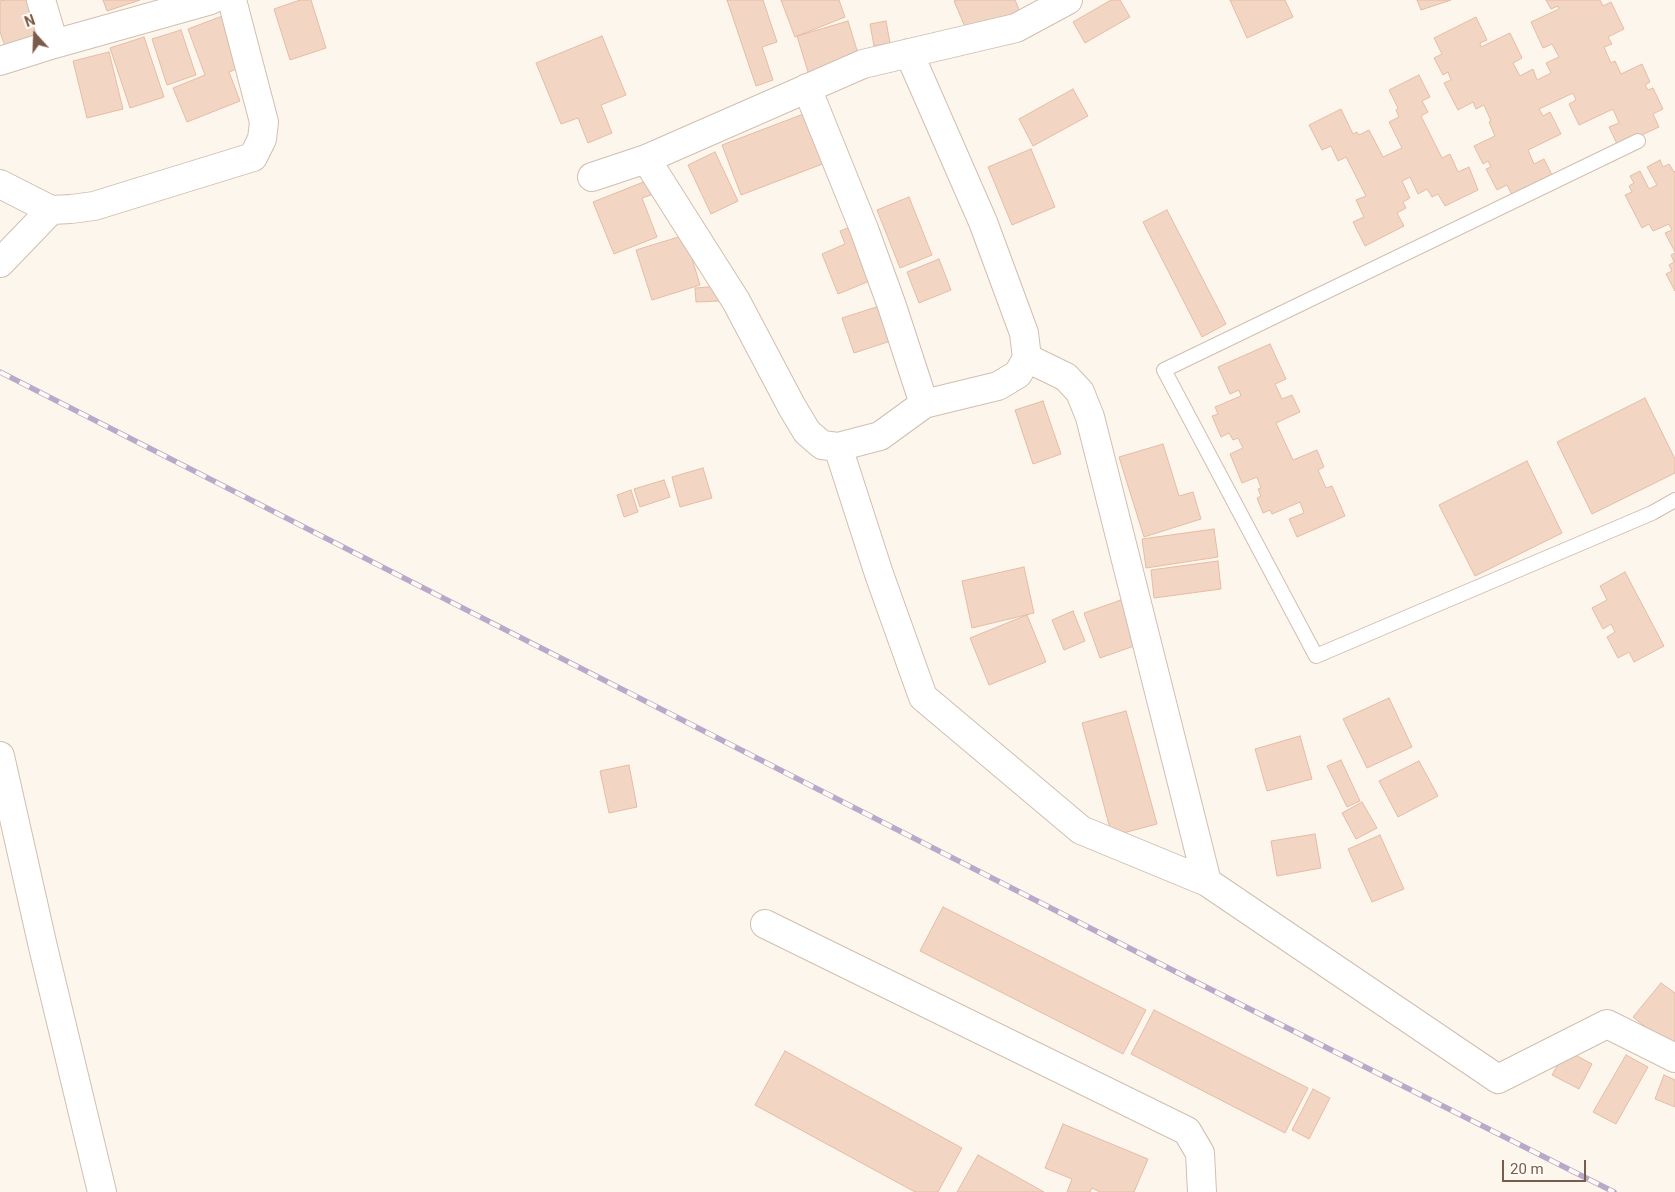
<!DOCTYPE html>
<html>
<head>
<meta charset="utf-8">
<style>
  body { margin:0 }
  #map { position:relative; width:1675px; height:1192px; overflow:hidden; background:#fdf6ec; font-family:Roboto,sans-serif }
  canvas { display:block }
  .north { position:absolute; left:10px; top:10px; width:50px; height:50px; -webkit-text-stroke:4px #fffaf3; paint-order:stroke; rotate:340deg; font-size:14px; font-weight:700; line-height:20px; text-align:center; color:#7a5c4d }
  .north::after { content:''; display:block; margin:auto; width:18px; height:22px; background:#7a5c4d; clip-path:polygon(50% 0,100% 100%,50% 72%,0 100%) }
  .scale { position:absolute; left:1502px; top:1160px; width:84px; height:22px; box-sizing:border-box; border:2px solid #7a5c4d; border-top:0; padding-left:6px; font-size:15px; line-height:18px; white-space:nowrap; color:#7a5c4d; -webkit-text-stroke:4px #fffaf3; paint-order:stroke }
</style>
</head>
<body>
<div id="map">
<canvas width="1675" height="1192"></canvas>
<div class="north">N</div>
<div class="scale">20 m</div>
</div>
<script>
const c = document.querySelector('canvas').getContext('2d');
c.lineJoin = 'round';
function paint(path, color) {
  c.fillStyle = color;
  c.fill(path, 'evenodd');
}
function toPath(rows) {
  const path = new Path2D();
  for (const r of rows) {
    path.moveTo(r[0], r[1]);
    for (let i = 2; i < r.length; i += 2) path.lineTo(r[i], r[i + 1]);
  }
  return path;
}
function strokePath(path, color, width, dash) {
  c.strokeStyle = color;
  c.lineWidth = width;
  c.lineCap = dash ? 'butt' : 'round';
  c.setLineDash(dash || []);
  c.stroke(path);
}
const building = toPath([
  [4,0,30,0,41,35,5,46,0,32,0,1,4,0],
  [103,0,140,0,107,11,103,0],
  [300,0,311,0,326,48,290,60,274,9,300,0],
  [727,0,763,0,777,42,762,47,773,80,756,86,727,0],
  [781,0,839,0,845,17,795,37,781,0],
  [957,0,1015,0,1021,14,969,36,954,1,957,0],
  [1111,0,1120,0,1130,17,1085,43,1073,22,1111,0],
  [1230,0,1285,0,1293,17,1247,38,1230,0],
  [1417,0,1451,0,1421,10,1417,0],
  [1546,0,1600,0,1603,6,1611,2,1624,29,1608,37,1612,44,1604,47,1611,63,1615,61,1621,74,1642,64,1650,82,1645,85,1648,90,1653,88,1663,109,1653,114,1659,127,1618,146,1609,127,1619,123,1613,109,1579,125,1569,104,1576,100,1573,93,1539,109,1543,116,1550,112,1561,134,1528,150,1534,164,1544,159,1553,177,1513,197,1507,185,1497,190,1486,169,1491,167,1488,161,1483,164,1474,146,1495,136,1489,122,1491,121,1484,105,1476,109,1473,102,1458,110,1444,83,1451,80,1448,72,1443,75,1434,58,1442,54,1434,38,1476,17,1487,40,1480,43,1481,47,1510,33,1522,58,1513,63,1520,76,1533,69,1537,80,1551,73,1546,63,1559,57,1552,44,1543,48,1531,22,1559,9,1558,6,1551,9,1546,0],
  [225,15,244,66,229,72,240,101,187,122,173,88,205,75,188,29,225,15],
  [848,21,860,60,809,75,797,36,848,21],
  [886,21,890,43,874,46,870,24,886,21],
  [181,30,196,75,167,85,152,39,181,30],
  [602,36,626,95,601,105,612,133,588,143,578,118,561,124,536,63,602,36],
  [144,37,164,97,130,108,110,48,144,37],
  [109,52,123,109,87,118,73,61,109,52],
  [1419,75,1430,97,1422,101,1428,112,1421,116,1442,158,1450,154,1458,172,1469,167,1478,190,1445,206,1438,194,1432,197,1427,189,1418,194,1410,177,1402,181,1410,198,1403,202,1406,208,1397,213,1404,226,1365,246,1353,222,1364,217,1356,200,1366,196,1346,157,1338,161,1331,146,1322,150,1309,125,1341,109,1353,134,1357,132,1359,135,1369,130,1383,157,1402,148,1389,122,1399,117,1396,110,1398,108,1389,90,1419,75],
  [1073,89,1088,116,1033,146,1019,119,1073,89],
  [814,110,833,160,741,195,722,145,814,110],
  [1031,149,1055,207,1012,225,988,167,1031,149],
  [715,152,738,201,711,214,688,165,715,152],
  [1660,160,1663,167,1669,164,1674,172,1675,171,1675,252,1665,233,1672,230,1669,224,1653,231,1649,224,1642,228,1625,195,1632,192,1629,186,1634,183,1630,176,1640,171,1649,189,1657,185,1647,167,1660,160],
  [646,181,651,195,642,198,657,237,614,254,593,202,646,181],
  [909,197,932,255,900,268,877,210,909,197],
  [1167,210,1226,324,1202,337,1143,222,1167,210],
  [855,225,877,278,838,294,822,254,845,244,840,231,855,225],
  [685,235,700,285,652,300,636,250,685,235],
  [1675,253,1675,291,1666,274,1672,271,1669,265,1674,262,1671,255,1675,253],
  [939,259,951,290,919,303,907,272,939,259],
  [719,286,720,301,696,302,695,288,719,286],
  [889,303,900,338,854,353,842,318,889,303],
  [1270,344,1286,379,1275,384,1282,399,1292,395,1300,412,1276,423,1293,460,1317,450,1324,467,1318,470,1326,488,1332,486,1345,516,1297,537,1289,519,1304,513,1300,502,1272,514,1270,510,1263,513,1257,498,1261,496,1258,489,1261,488,1257,477,1242,483,1230,454,1243,448,1238,438,1233,440,1229,433,1221,437,1212,416,1218,414,1215,407,1241,396,1239,390,1230,394,1218,367,1270,344],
  [1645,398,1675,459,1675,473,1592,514,1557,442,1645,398],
  [1043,401,1061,454,1033,464,1015,410,1043,401],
  [1163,444,1179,496,1193,492,1201,519,1144,537,1119,457,1163,444],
  [1527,461,1562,533,1475,576,1439,505,1527,461],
  [703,468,712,498,680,507,672,477,703,468],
  [664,480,670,497,640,507,634,489,664,480],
  [631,490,638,512,624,517,617,495,631,490],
  [1214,529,1218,557,1146,568,1142,539,1214,529],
  [1218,561,1221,589,1154,598,1151,570,1218,561],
  [1024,567,1034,613,972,628,962,581,1024,567],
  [1625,572,1664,646,1634,662,1629,652,1618,658,1607,637,1615,632,1611,624,1603,629,1592,608,1607,600,1600,586,1625,572],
  [1121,600,1137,645,1100,658,1084,613,1121,600],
  [1073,611,1085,641,1064,650,1052,620,1073,611],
  [1027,615,1046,662,989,685,970,638,1027,615],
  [1389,698,1412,747,1367,768,1343,719,1389,698],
  [1126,711,1157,824,1112,836,1082,723,1126,711],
  [1300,736,1312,779,1267,791,1255,749,1300,736],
  [1341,760,1360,801,1347,807,1327,766,1341,760],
  [1419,761,1438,796,1398,817,1379,781,1419,761],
  [629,765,637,807,609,813,600,771,629,765],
  [1362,802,1377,828,1356,839,1342,813,1362,802],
  [1315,834,1321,868,1277,876,1271,841,1315,834],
  [1380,835,1404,889,1372,902,1348,849,1380,835],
  [943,907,1146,1010,1123,1054,920,951,943,907],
  [1661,983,1675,993,1675,1051,1633,1017,1661,983],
  [1154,1010,1308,1088,1285,1133,1131,1054,1154,1010],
  [1566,1050,1592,1064,1579,1089,1552,1075,1566,1050],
  [785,1051,962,1148,938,1192,915,1192,755,1105,785,1051],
  [1626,1055,1648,1067,1616,1124,1593,1112,1626,1055],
  [1664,1075,1675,1080,1675,1107,1655,1099,1664,1075],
  [1313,1089,1330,1098,1309,1139,1292,1130,1313,1089],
  [1063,1124,1148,1159,1134,1192,1100,1192,1092,1188,1090,1192,1067,1192,1072,1179,1045,1168,1063,1124],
  [978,1155,1044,1192,957,1192,978,1155]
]);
const lane = toPath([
  [1638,141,1164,370,1316,656,1652,513,1675,500]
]);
const street = toPath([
  [41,0,54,44],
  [0,61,54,44,211,0],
  [807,88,864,229,892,306,924,404],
  [646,159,736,301,792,407,807,432,822,445,838,447,880,436,924,404,998,386,1018,374,1027,358,1024,333,983,222,909,53],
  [592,177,646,159,863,64,1016,28,1068,0],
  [0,184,51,210,71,209,94,206,253,157,262,139,264,122,232,0],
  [0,263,51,210],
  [1027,358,1066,377,1080,392,1090,417,1207,882,1498,1079,1607,1024,1675,1058],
  [838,447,879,574,923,697,1081,830,1207,882],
  [0,756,43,947,102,1192],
  [765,924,1187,1131,1200,1153,1202,1192]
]);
const rail = toPath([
  [0,372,1186,977,1614,1192]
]);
paint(building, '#f3d5c3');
strokePath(building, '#e6bba3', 1);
strokePath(lane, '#d1beb0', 16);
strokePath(street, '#d1beb0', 30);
strokePath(lane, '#fff', 14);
strokePath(street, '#fff', 28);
strokePath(rail, '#b9a8c9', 5.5);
strokePath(rail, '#fffaf3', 4, [11]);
</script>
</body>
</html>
